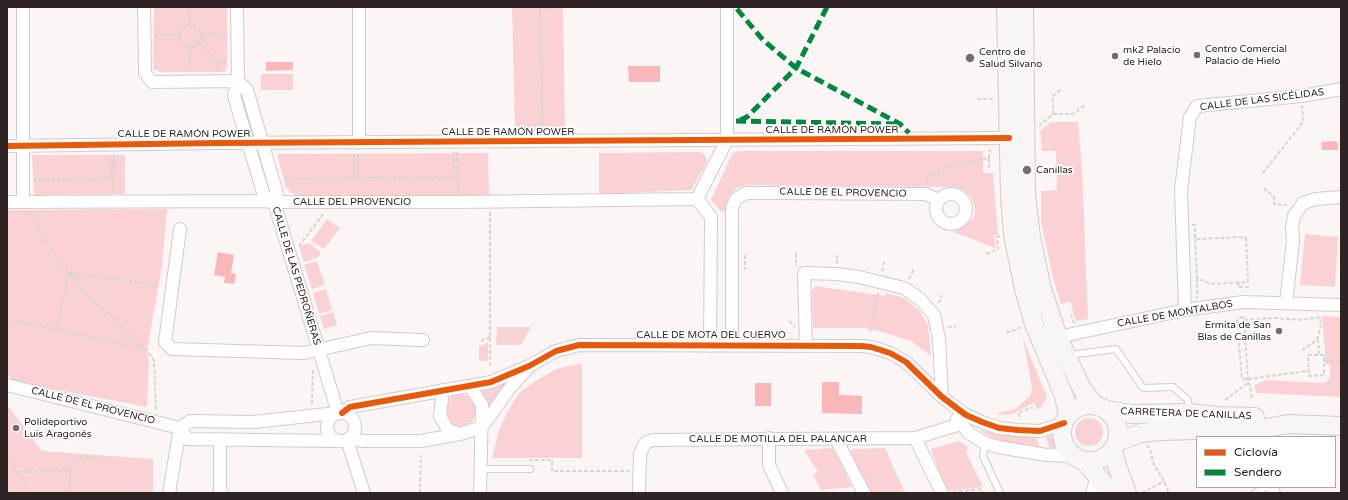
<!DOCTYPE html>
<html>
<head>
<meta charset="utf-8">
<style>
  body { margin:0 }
  #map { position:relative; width:1348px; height:500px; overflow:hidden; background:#fcf5f5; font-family:"Varela Round",sans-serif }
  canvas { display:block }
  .frame { position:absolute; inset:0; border:8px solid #2f2324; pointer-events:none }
  .legend { position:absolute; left:1196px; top:436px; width:140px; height:52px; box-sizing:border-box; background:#fff; border:1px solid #aca7a7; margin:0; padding:5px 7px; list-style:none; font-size:12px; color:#2f2324 }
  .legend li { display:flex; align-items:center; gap:8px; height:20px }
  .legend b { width:20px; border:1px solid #aca7a7 }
</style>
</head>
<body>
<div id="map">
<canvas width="1348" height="500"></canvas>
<div class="frame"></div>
<ul class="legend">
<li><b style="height:5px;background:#e8590c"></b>Ciclovía</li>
<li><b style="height:5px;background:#00873e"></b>Sendero</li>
</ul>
</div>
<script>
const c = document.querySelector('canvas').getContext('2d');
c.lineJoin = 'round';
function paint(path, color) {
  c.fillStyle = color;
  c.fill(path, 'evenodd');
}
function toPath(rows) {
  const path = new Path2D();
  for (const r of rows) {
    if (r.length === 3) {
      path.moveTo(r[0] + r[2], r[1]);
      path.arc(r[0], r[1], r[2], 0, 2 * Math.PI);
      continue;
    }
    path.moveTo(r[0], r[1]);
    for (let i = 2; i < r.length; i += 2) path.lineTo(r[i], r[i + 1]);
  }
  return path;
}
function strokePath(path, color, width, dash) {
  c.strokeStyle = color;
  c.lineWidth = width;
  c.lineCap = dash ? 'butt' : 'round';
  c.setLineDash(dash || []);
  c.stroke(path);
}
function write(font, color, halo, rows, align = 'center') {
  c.font = font + ' "Varela Round",sans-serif';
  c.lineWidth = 3.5;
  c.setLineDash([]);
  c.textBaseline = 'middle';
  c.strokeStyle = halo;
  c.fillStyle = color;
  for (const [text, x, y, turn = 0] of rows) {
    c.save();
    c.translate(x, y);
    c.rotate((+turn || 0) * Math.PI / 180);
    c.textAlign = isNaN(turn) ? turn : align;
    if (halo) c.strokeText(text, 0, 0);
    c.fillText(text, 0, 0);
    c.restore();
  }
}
const green = toPath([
  [154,7,227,7,227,67,225,72,160,72,153,69],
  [512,7,563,7,565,130,515,131],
  [261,74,293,74,293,90,261,90],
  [1051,122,1078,122,1082,170,1088,319,1076,321,1070,301,1061,304,1054,282,1041,222,1041,191,1057,190,1056,151,1042,151,1040,131],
  [739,151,983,151,983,173,993,173,998,235,994,235,996,248,953,232,966,225,974,217,975,207,971,197,964,190,953,187,748,185,736,188,729,200,727,210,721,212,711,200,732,154],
  [700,152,705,155,707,162,691,190,599,194,599,153],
  [488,153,489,195,300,196,291,193,286,187,277,154],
  [32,155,125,155,125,194,34,195],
  [167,209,162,266,147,350,149,364,147,407,12,381,7,373,7,210],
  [327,219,340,228,324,249,311,241],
  [1305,234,1338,237,1335,287,1300,285],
  [309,243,321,253,317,258,304,262,299,246],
  [317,261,325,285,312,289,304,265],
  [815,286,885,296,886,293,904,298,920,311,928,326,931,356,911,341,882,332,864,328,813,328,812,291],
  [326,289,332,310,319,314,313,293],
  [333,312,337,325,324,329,320,316],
  [1322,316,1341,317,1341,397,1256,393,1254,385,1266,380,1324,383,1330,378,1330,364,1326,364],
  [497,327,531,327,521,345,496,345],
  [1023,338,1047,397,1041,407,1037,410,1034,403,1023,408,1013,414,999,415,998,413,1015,409,1030,396,1032,388],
  [488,342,488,361,479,361,479,347],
  [582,363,582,458,492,458,499,430,508,411,519,393,537,380,556,369],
  [509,380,488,412,488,406,482,391,483,389],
  [460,410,16],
  [7,405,42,451,153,459,153,493,7,493],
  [1089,432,14],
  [979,429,998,434,1037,438,1039,447,1002,441,991,437,985,434],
  [1053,435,1054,435,1057,448,1049,448,1046,437],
  [959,441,968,447,966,452,983,487,948,491,939,472,931,449],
  [830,448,833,449,836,454,852,487,821,490,813,475,818,472,804,450],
  [885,448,905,493,870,493,851,454,851,451,853,449]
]);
const water = toPath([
  [266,62,293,62,293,70,266,71],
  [628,66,660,66,660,82,629,82],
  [1335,141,1338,143,1338,150,1322,150,1321,142],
  [218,252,234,255,231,273,236,274,234,284,224,283,225,277,214,275],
  [822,382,839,382,839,395,862,396,862,414,822,413],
  [755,383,771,383,771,406,755,406]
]);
const path = toPath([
  [189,7,190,25],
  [526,7,540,8],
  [190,36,11],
  [201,34,227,35],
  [154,35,179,35],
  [198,43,219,63],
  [190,47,190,71],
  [216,72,217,66,219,63,227,62],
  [977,99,994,99],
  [1053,114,1073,114,1085,105],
  [1039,126,1053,114,1053,96,1061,89],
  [539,130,538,123,542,123],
  [543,131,540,8,559,7],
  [454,152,454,177],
  [457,152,458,191],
  [354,154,354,178],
  [358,154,358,178],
  [989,158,989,168],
  [1263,173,1303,122,1302,106],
  [111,179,112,156],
  [284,179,457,177],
  [33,180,114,179],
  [927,184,927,177,949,166,989,158,990,149],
  [1264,188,1274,197,1274,204,1289,205],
  [113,192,114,154],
  [30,212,47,243,80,288,147,350,154,361,156,411],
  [490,212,490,365],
  [1192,225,1195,225,1195,239],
  [1246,237,1248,282,1211,284,1197,278,1195,239,1246,237],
  [299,246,324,213],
  [796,253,796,266],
  [986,254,998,249,997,237,1000,236],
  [745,255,745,270],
  [837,264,837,255],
  [882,271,884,262],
  [69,273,158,285],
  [1197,278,1197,298],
  [909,279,914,269],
  [1240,283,1238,284,1238,287,1248,287,1248,291],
  [939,303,942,295],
  [1071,314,1074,323],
  [1243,317,1239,318,1237,321,1242,379,1248,379,1308,371],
  [1244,317,1248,383,1250,385,1252,399],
  [7,319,146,349],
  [1244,320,1274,318,1301,320,1320,317],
  [789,321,795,327],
  [948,327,956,326],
  [56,330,69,273],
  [870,332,878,293],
  [1006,333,1022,327],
  [1318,339,1319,354],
  [481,341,490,337],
  [1302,350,1312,344,1318,337,1321,325,1320,317],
  [1308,355,1324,355,1324,375,1309,376,1308,355],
  [1324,361,1341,361],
  [1225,400,1248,383],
  [312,404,313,369],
  [1020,417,1018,413,1033,407],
  [1147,445,1150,449,1154,465,1164,481,1169,493],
  [7,456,17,472,70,471,70,493],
  [529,460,552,460,552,471,629,471],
  [70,471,78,457,108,458],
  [17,472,29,493],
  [953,492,981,489,983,493],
  [420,493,421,455],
  [1142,493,1164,481]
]);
const lane = toPath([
  [1068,357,1077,354,1116,349,1143,388,1173,387,1188,400,1189,411],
  [985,443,983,456,1000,493],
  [481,469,530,469],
  [1255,493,1266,487]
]);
const street = toPath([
  [23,7,23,202],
  [144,7,145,73,152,82,238,81],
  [237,7,238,81,234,96,264,196,274,202,338,413],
  [359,7,359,143],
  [238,81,247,90,276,190,277,196,274,202],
  [7,146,220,143,1009,138],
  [951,209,15],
  [697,199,727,140,727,7],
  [697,199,711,217,710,346],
  [7,202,260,201,274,202,458,202,697,199],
  [180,229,165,342,172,349,304,353,371,338,423,340],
  [1286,303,1293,241,1292,227,1294,216,1303,203,1316,199,1341,197],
  [1185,310,1181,190,1190,117,1197,106,1302,96,1341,89],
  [1058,337,1185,310,1243,302,1341,305],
  [732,346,732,208,736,199,746,193,780,193,926,194,938,200],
  [806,346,804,273,837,274,859,277,904,288,920,299,934,315,939,339,942,397],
  [7,385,180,428],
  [470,386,482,405,480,493],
  [443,390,440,416,448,430,460,434],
  [341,427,14],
  [342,413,350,407,491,382,529,366,556,351,579,345,861,346,871,347,890,353,906,362,942,397,966,415,982,422,999,428,1018,430,1040,431,1064,423],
  [957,419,970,434,985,443,998,447,1046,455,1074,456],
  [180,428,187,439,337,441],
  [769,438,769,465,782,493],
  [915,438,942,493],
  [348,439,365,441,421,441,460,434,482,427,510,388,527,369],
  [836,439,864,493],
  [220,440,220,491,222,493],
  [347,440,364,493],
  [1272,487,1274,493],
  [169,493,180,428,190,421,253,422,337,413],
  [639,493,640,454,645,443,653,440,915,438,961,424],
  [1092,493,1097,477]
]);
const secondary = toPath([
  [1006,7,1010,197,1013,235,1024,289,1034,324,1064,396,1068,415],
  [1024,7,1026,195,1031,237,1042,289,1058,337,1082,389,1096,406],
  [1090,433,28],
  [1107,410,1132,414,1189,413,1219,416,1255,417],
  [1117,442,1141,433,1160,431,1267,428,1288,424,1341,426],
  [1113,450,1117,466,1127,493],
  [1084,461,1106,486,1109,493]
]);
const quiet = toPath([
  [737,9,763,40,796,68,900,124,909,133],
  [740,120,747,117,796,68,827,7],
  [736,121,898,124]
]);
const cycleway = toPath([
  [7,146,220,143,1009,138],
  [342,413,350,407,491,382,529,366,556,351,579,345,861,346,871,347,890,353,906,362,942,397,966,415,982,422,999,428,1018,430,1040,431,1064,423]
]);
const markers = [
  [1197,55,4,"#776c6d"],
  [1115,56,4,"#776c6d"],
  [970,58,5,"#776c6d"],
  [1027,170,5,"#776c6d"],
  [1279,331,4,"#776c6d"],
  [16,428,4,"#776c6d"]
];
const poiNames = [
  ["Centro Comercial",1205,49],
  ["Palacio de Hielo",1205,61],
  ["mk2 Palacio",1123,50],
  ["de Hielo",1123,62],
  ["Centro de",979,52],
  ["Salud Silvano",979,64],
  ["Canillas",1036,170],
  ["Ermita de San",1271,325,"right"],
  ["Blas de Canillas",1271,337,"right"],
  ["Polideportivo",24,422],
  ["Luis Aragonés",24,434]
];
const streetNames = [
  ["CALLE DE LAS SICÉLIDAS",1262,100,-7],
  ["CALLE DE RAMÓN POWER",832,130],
  ["CALLE DE RAMÓN POWER",508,132],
  ["CALLE DE RAMÓN POWER",184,134],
  ["CALLE DE EL PROVENCIO",843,193,1],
  ["CALLE DEL PROVENCIO",352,202],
  ["CALLE DE LAS PEDROÑERAS",296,276,73],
  ["CALLE DE MONTALBOS",1175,314,-10],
  ["CALLE DE MOTA DEL CUERVO",711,335],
  ["CALLE DE EL PROVENCIO",93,406,14],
  ["CARRETERA DE CANILLAS",1186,414,2],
  ["CALLE DE MOTILLA DEL PALANCAR",778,439]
];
paint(green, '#fad2d3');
paint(water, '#fab7ba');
strokePath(lane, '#d3caca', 8);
strokePath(street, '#d3caca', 14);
strokePath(secondary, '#d3caca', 20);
strokePath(path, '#d7d4d4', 2, [4, 2]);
strokePath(lane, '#fffefe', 6);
strokePath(street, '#fffefe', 12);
strokePath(secondary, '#f9f5f5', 18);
strokePath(quiet, '#00873e', 5, [10, 5]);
strokePath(cycleway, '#e8590c', 6);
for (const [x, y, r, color] of markers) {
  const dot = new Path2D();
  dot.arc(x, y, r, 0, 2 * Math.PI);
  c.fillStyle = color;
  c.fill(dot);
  strokePath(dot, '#fff', 1.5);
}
write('10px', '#2f2324', '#fff', poiNames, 'left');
write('10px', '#2f2324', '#fff', streetNames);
</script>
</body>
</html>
